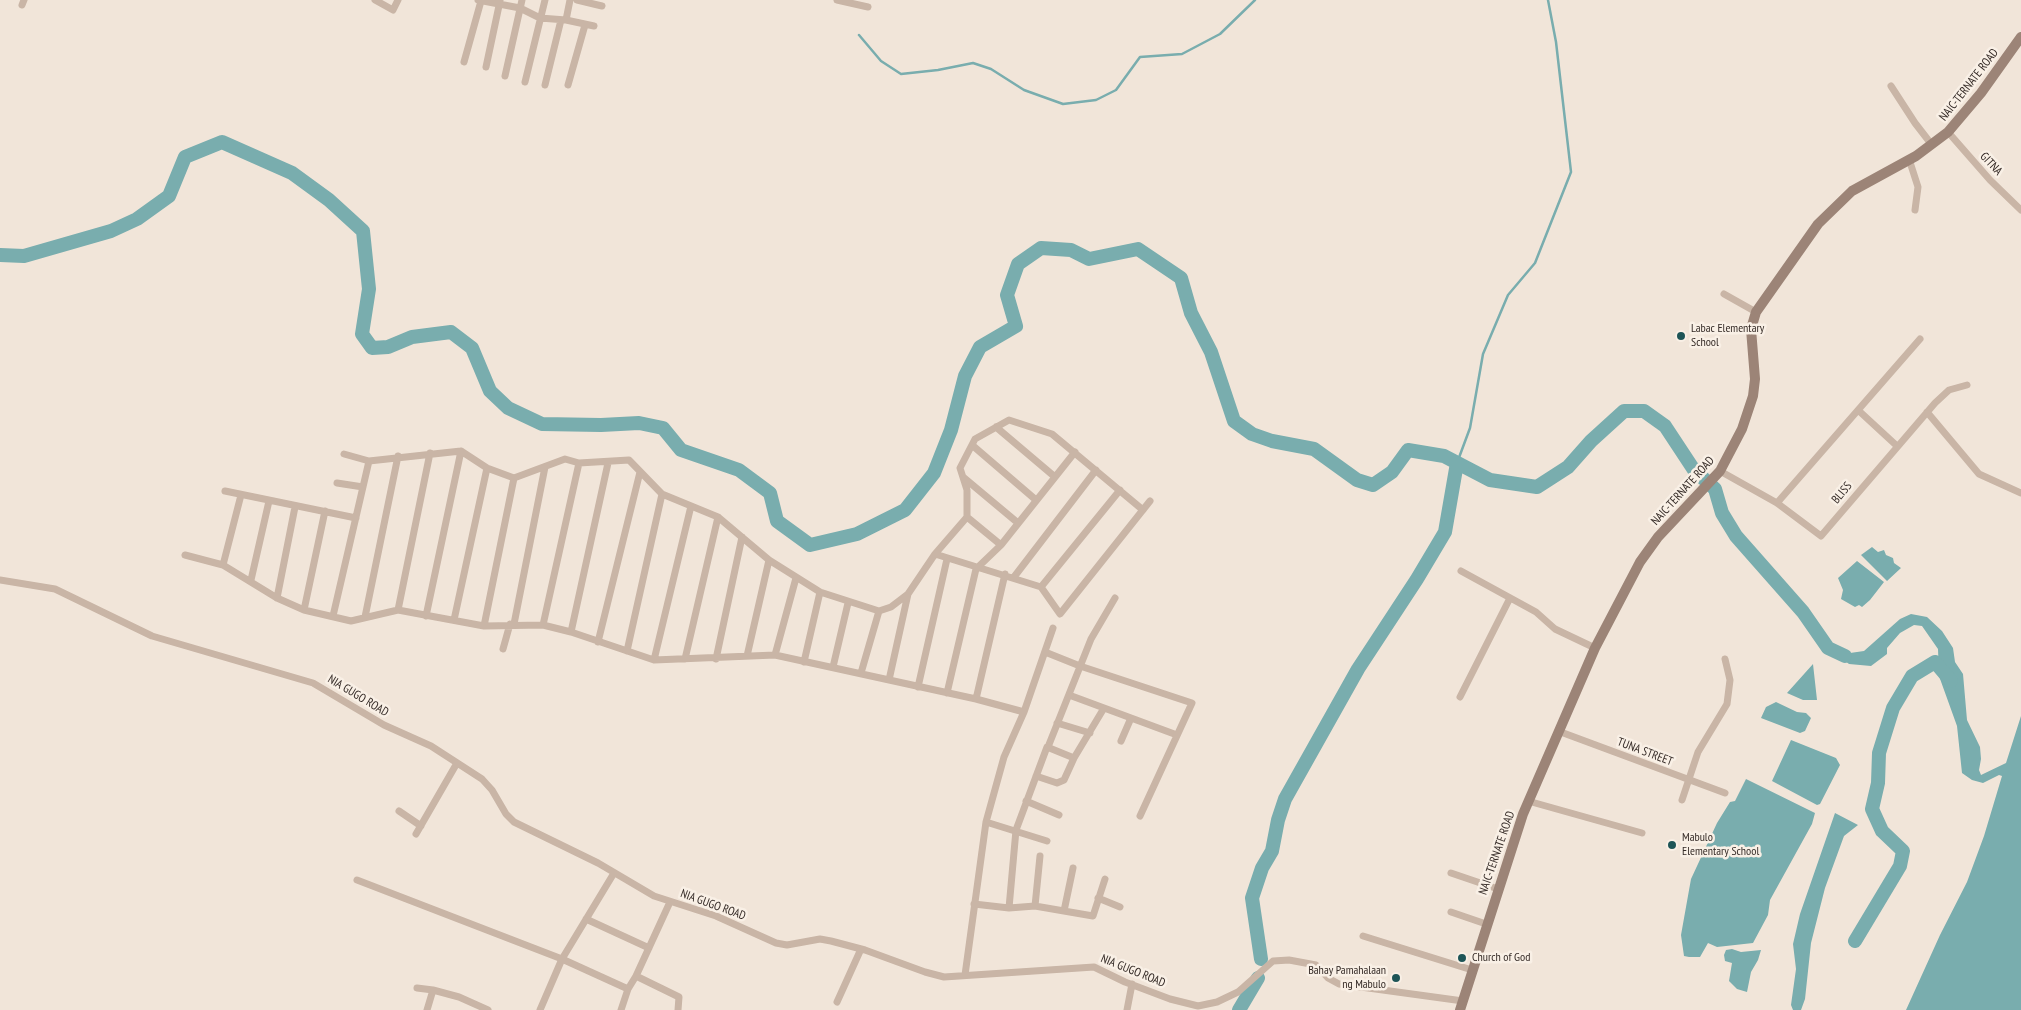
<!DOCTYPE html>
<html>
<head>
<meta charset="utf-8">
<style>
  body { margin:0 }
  canvas { display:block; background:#f1e5d9 }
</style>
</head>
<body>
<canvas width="2021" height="1010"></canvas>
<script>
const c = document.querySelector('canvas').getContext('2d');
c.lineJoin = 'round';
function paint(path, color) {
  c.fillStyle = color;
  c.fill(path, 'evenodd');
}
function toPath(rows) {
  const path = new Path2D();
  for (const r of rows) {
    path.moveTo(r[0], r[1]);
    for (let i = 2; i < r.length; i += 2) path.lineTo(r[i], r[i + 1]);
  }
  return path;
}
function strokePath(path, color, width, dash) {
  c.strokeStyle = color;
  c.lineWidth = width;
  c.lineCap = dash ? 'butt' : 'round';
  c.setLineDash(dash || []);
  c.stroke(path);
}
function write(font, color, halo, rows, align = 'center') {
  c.font = font + ' "PT Sans Narrow",sans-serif';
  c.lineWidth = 5;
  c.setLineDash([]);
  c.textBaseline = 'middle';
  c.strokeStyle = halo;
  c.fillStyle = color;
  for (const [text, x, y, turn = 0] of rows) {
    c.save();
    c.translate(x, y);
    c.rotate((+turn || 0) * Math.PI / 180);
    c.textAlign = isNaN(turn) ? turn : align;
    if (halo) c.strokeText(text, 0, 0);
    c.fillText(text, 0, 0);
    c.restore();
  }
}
const water = toPath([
  [1872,547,1878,552,1884,550,1886,555,1893,558,1894,563,1901,568,1887,581,1861,555],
  [1857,561,1884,582,1870,600,1862,607,1859,605,1855,607,1841,599,1843,590,1838,578],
  [1911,614,1927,617,1942,631,1953,648,1955,662,1963,674,1967,720,1980,747,1981,759,1979,770,1981,775,2006,763,2021,716,2021,1010,1906,1010,1940,935,1967,882,1984,836,2002,776,1999,775,1983,783,1972,780,1962,773,1957,726,1939,676,1938,649,1922,626,1914,625,1900,633,1887,648,1887,654,1871,666,1849,664,1828,648,1850,653,1864,651,1900,619],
  [1813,664,1817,700,1803,700,1787,693],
  [1776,702,1797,712,1806,713,1811,718,1805,731,1800,733,1761,718,1766,707],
  [1791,740,1836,758,1840,765,1820,804,1817,805,1772,781],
  [1746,779,1815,813,1812,824,1770,900,1768,915,1753,943,1717,947,1708,943,1700,957,1689,957,1684,956,1681,935,1691,879,1717,823,1730,802,1735,801],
  [1835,813,1858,825,1844,836,1825,888,1811,943,1805,999,1801,1010,1793,1010,1791,1005,1796,969,1793,944,1800,914],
  [1732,949,1741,952,1761,950,1758,960,1751,972,1747,992,1737,989,1729,981,1732,963,1725,961,1724,955,1726,950]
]);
const stream = toPath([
  [859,35,881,61,901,74,938,70,973,63,991,69,1024,90,1063,104,1096,100,1116,90,1140,57,1182,54,1220,34,1255,0],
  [1457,463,1470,428,1483,354,1508,295,1535,263,1571,172,1556,42,1548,0]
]);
const river = toPath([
  [0,255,24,256,111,231,137,219,169,196,185,157,222,142,292,173,329,200,363,231,369,289,362,334,372,348,388,347,412,337,451,332,472,348,490,391,508,408,542,424,601,425,639,423,663,428,681,450,739,470,770,493,777,521,810,545,857,534,905,510,934,473,951,430,965,376,980,347,1016,326,1007,295,1018,264,1041,248,1071,250,1089,259,1138,249,1181,278,1191,313,1211,352,1234,421,1252,434,1272,441,1314,449,1357,480,1373,485,1392,472,1408,450,1444,456,1490,480,1537,487,1568,467,1591,441,1624,411,1644,411,1665,426,1694,470,1715,489,1722,513,1736,536,1803,612,1828,648,1845,656],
  [1855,941,1900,866,1903,851,1882,831,1872,809,1878,783,1879,753,1893,708,1912,676,1935,662,1951,681],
  [1261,959,1252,898,1262,868,1272,851,1278,820,1285,799,1358,669,1417,579,1445,532,1457,463],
  [1239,1010,1258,978]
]);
const minor = toPath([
  [375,0,393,10,398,0],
  [478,0,520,8,540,18,566,20,570,0],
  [577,0,602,6],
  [837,0,868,7],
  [22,5,24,0],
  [566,20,594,26],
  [464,62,481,1],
  [486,67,500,1],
  [505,76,522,0],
  [525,82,545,0],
  [545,85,561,20],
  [568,85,585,25],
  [1891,86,1915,123,1932,145],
  [1948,132,1990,180,2021,210],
  [1909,159,1918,187,1915,210],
  [1724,294,1756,312],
  [1858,410,1897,446],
  [1927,412,1979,474,2021,493],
  [996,427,1055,477],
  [972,445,1036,500],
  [344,454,369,461,461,451,487,468,514,478,565,459,579,463,629,460,662,494,718,517,769,560,820,592,879,611,891,607,908,594],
  [1720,471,1777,503,1821,536,1935,403,1949,390,1967,385],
  [963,477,1018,523],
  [337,483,363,487],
  [225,491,356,518],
  [1777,503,1920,339],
  [967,517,1001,545,1075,452],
  [935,554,1041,587,1060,614,1150,501],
  [185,555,223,565,277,598,304,610,351,621,398,610,484,626,543,625,571,632,654,660,775,655,976,699,1024,712,1004,757,986,822,965,975],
  [223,565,241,495],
  [1461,571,1536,612,1555,629,1595,648],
  [1014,577,1096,470],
  [0,580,55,589,152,636,313,683,384,725,431,746,482,779,492,790,506,814,514,822,598,863,654,896,716,916,776,943,787,945,820,939,831,941,865,950,925,972,944,977,1094,967,1125,982,1170,999,1198,1006,1217,1002,1238,992,1273,961,1289,960,1316,965,1328,978,1339,984,1463,1001],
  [251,580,269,501],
  [1041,587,1120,490],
  [277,598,295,507],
  [304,610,325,511],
  [398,610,430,453],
  [333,616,369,461],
  [426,616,461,451],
  [365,617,398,456],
  [454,620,487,468],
  [514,624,545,467],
  [543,625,579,463],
  [484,626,514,478],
  [571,632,608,463],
  [598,642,640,472],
  [503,649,510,624],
  [627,651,662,494],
  [1045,652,1080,666,1192,703,1140,816],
  [775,655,796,578],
  [747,656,769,560],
  [685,659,718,517],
  [716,659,742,537],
  [654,660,691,506],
  [804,662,820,592],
  [833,667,848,603],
  [861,673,879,611],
  [889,680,908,594,935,554,967,517,967,490,960,468,975,439,1009,420,1052,434,1143,510],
  [918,687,947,559],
  [947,693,976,569,1001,545],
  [1069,695,1177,735],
  [1460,697,1510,598],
  [976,699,1005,574],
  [1024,712,1053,628],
  [1057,723,1090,733],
  [1558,731,1725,793],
  [1121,741,1131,718],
  [1048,747,1091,639,1115,598],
  [1074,758,1104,708],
  [1682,800,1698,752,1727,704,1730,680,1725,659],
  [1026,801,1059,815],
  [1528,801,1642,833],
  [399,811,421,826],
  [986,822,1047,841],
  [416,834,457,763],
  [1451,873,1498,889],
  [357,880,562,959,628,989,621,1010],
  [1098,898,1120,907],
  [974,904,1009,908,1035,906,1093,916,1105,879],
  [1035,906,1040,856],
  [1009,908,1016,830,1047,747,1074,758,1064,780,1057,783,1036,776],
  [1064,911,1073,868],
  [1451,912,1486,924],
  [586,919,649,948],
  [1363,936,1472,970],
  [636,976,670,902],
  [417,988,433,990],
  [628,989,636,976,679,997,678,1010],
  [837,1002,861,949],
  [427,1010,433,990,459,997,488,1010],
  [540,1010,562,959,614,873],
  [1127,1010,1132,984]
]);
const secondary = toPath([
  [1460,1010,1523,814,1595,648,1640,562,1658,537,1720,471,1742,429,1753,396,1755,379,1751,329,1756,312,1818,224,1852,191,1916,156,1948,132,1981,93,2021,37]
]);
const markers = [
  [1681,336,5,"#1d5456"],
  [1672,845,5,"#1d5456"],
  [1462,958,5,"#1d5456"],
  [1396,978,5,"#1d5456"]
];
const streetNames = [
  ["NAIC-TERNATE ROAD",1969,85,-52],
  ["GITNA",1991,164,47],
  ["NAIC-TERNATE ROAD",1683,491,-48],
  ["BLISS",1842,493,-50],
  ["NIA GUGO ROAD",358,696,31],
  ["TUNA STREET",1645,752,21],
  ["NAIC-TERNATE ROAD",1497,853,-71],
  ["NIA GUGO ROAD",713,905,20],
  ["NIA GUGO ROAD",1133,971,22]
];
const poiNames = [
  ["Labac Elementary",1691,329],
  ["School",1691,343],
  ["Mabulo",1682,838],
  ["Elementary School",1682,852],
  ["Church of God",1472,958],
  ["Bahay Pamahalaan",1386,971,"right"],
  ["ng Mabulo",1386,985,"right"]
];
paint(water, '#79adae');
strokePath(stream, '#79adae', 2.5);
strokePath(river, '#79adae', 14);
strokePath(minor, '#c9b5a6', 7);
strokePath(secondary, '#9c8477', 10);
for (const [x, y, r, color] of markers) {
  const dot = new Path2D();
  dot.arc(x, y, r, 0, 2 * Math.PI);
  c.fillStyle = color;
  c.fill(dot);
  strokePath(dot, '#f9f0e6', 2);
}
write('12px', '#352b27', '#f9f0e6', streetNames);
write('12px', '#352b27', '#f9f0e6', poiNames, 'left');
</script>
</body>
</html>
